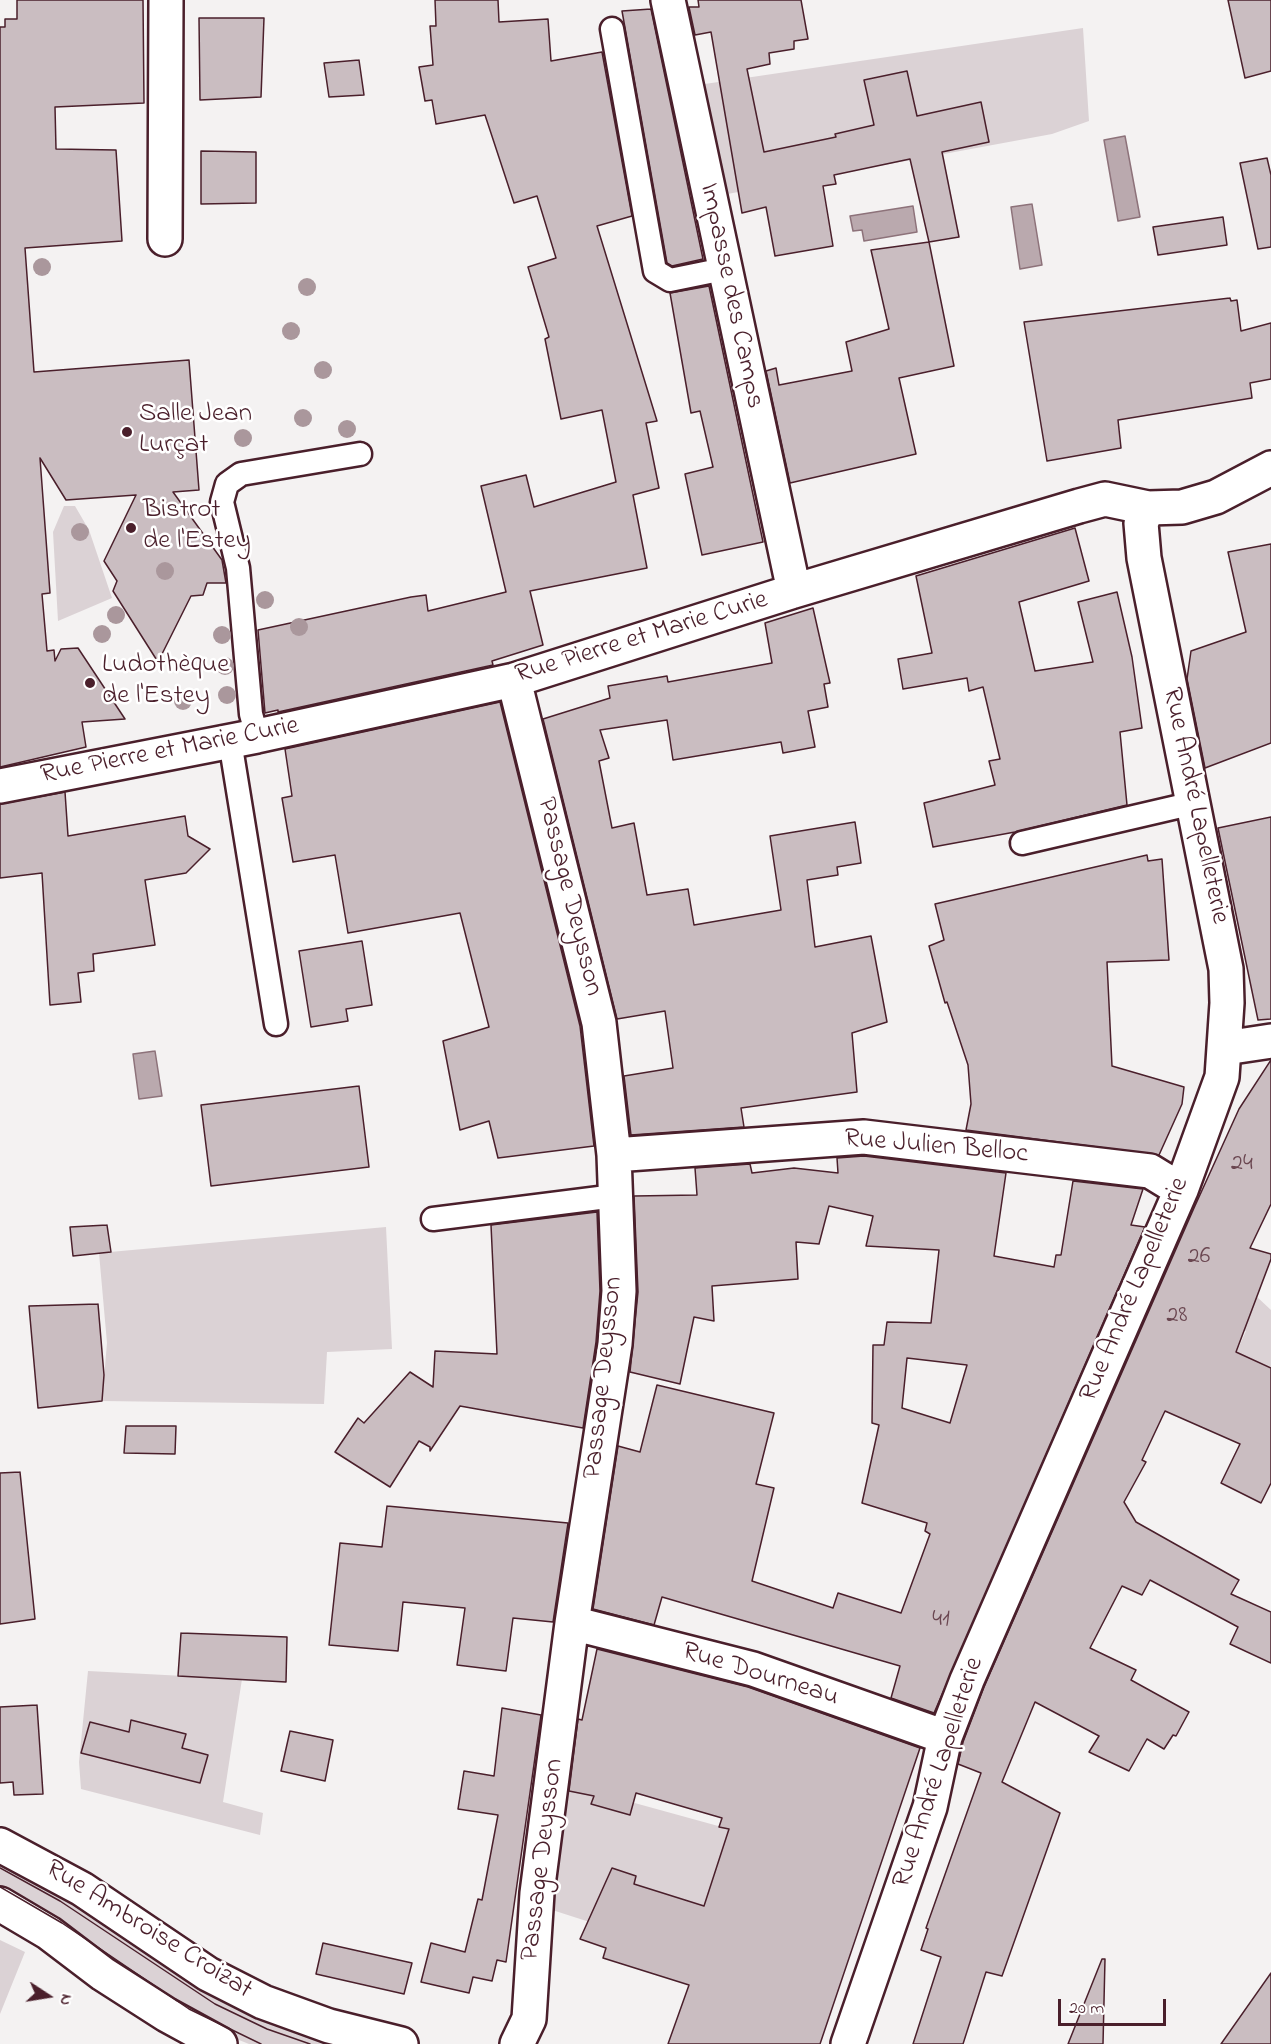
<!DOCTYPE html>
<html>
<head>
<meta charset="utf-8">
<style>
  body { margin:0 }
  #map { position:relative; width:1271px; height:2044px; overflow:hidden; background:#f4f2f2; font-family:"Indie Flower",sans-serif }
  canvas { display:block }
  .north { position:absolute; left:18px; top:1966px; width:60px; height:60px; -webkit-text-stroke:4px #fff; paint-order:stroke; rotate:102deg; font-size:16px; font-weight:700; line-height:24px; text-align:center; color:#4a1f2b }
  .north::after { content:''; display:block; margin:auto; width:21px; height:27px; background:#4a1f2b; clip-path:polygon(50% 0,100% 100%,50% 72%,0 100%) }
  .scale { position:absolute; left:1058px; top:1999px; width:108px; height:27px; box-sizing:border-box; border:3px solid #4a1f2b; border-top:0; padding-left:8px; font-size:18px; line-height:21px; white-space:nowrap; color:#4a1f2b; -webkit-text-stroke:4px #fff; paint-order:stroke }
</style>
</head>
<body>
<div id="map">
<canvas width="1271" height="2044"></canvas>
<div class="north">N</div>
<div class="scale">20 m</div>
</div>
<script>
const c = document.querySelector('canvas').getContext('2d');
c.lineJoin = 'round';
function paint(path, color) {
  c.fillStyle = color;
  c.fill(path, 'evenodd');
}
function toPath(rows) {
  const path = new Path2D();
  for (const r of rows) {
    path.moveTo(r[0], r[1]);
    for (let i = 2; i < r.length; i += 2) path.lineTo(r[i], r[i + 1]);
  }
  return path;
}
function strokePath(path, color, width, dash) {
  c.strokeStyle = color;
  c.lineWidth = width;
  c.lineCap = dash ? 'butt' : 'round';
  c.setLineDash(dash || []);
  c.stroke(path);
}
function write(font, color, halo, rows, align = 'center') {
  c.font = font + ' "Indie Flower",sans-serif';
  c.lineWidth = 5;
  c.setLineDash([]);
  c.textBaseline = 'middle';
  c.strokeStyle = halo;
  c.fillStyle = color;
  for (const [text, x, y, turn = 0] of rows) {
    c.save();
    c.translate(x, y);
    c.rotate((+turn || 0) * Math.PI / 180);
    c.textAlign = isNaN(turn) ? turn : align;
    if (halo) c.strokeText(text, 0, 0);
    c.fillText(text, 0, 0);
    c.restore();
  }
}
const green = toPath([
  [1083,28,1089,121,1052,134,722,195,698,85],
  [64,506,75,506,89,530,112,598,58,621,53,532],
  [386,1227,392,1349,327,1352,324,1404,102,1401,107,1343,99,1253],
  [1256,1296,1271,1310,1271,1460,1241,1444,1172,1414,1177,1405,1232,1362,1246,1331,1242,1330],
  [88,1671,242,1679,223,1802,263,1813,260,1835,81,1789,79,1762],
  [562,1783,878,1870,801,1990,546,1908],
  [0,1857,350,2044,249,2044,229,2036,0,1894],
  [0,1940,25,1952,0,2014]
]);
const water = toPath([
  [1125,136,1140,217,1118,221,1104,140,1125,136],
  [1032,204,1042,265,1020,269,1011,207,1032,204],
  [913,206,917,232,864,241,862,230,853,231,850,216,913,206],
  [155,1051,162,1096,139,1099,133,1054,155,1051]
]);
const building = toPath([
  [17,0,143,0,144,103,55,107,56,149,116,150,122,241,25,248,34,372,189,360,199,490,173,492,222,560,226,583,207,583,203,595,191,596,158,662,113,591,117,581,104,561,136,495,66,500,40,458,50,593,42,594,47,651,54,650,55,661,61,649,78,648,125,719,82,722,86,747,0,767,0,27,5,27,5,19,17,19,17,0],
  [435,0,498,0,499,22,548,19,551,61,602,52,632,216,597,226,657,421,646,423,659,488,633,495,647,568,530,591,543,645,492,661,493,665,278,712,278,710,265,713,258,630,411,597,426,595,428,611,506,592,481,486,526,475,534,507,616,482,602,410,561,419,545,339,549,337,528,267,556,258,537,196,514,203,485,115,436,124,432,100,425,101,419,67,433,65,430,26,436,26,435,0],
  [698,0,801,0,808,39,794,41,794,49,769,53,770,64,747,69,764,152,836,137,835,134,874,125,864,80,907,71,917,116,981,102,989,142,942,152,959,237,929,242,910,159,834,175,836,184,823,186,833,246,775,256,766,207,742,213,711,32,695,35,689,7,699,7,698,0],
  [1228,0,1271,0,1271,71,1245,78,1228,0],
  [651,9,703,259,672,266,667,263,622,11,651,9],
  [199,18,264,18,261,97,200,100,199,18],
  [359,60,364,95,329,97,324,63,359,60],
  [201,151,256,152,256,203,201,204,201,151],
  [1267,158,1271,175,1271,247,1258,249,1240,163,1267,158],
  [1223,217,1227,245,1158,255,1153,227,1223,217],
  [929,242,954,366,899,378,916,454,790,483,766,371,776,368,779,385,852,371,846,342,889,329,871,250,929,242],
  [709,286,763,542,702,555,685,474,713,467,700,411,691,413,670,293,709,286],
  [1230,298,1231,301,1237,300,1241,331,1271,323,1271,379,1250,383,1252,398,1118,420,1121,448,1047,461,1024,322,1230,298],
  [1075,528,1089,581,1019,602,1035,671,1093,662,1078,602,1117,592,1132,657,1142,728,1120,732,1127,805,1015,832,933,847,924,803,995,785,989,761,1000,759,983,687,969,691,967,678,903,689,898,659,932,653,916,576,1075,528],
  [1271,544,1271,743,1205,768,1187,679,1191,651,1246,632,1228,552,1271,544],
  [813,608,830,683,824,684,828,707,808,711,815,747,783,753,781,742,673,760,667,720,600,730,609,758,599,761,612,828,634,823,647,895,688,889,694,925,781,910,770,836,855,822,861,863,837,867,838,875,807,880,815,947,871,936,887,1022,852,1033,857,1092,741,1108,744,1127,631,1135,624,1076,673,1068,665,1011,617,1019,543,719,610,698,608,686,667,676,668,682,772,663,765,623,813,608],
  [500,702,580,1026,594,1146,498,1158,489,1121,460,1130,443,1041,489,1027,460,913,348,933,335,855,293,862,282,798,292,796,285,749,500,702],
  [65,792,68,836,185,816,188,836,210,849,186,873,145,880,155,945,93,954,94,971,78,973,81,1002,50,1005,42,873,0,878,0,804,65,792],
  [1271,817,1271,1019,1258,1020,1218,828,1271,817],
  [1147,855,1148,861,1162,859,1169,960,1107,962,1112,1066,1184,1087,1182,1104,1159,1155,966,1130,971,1104,968,1065,947,1002,945,1003,929,946,944,940,935,904,1147,855],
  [362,941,372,1005,346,1009,348,1021,311,1027,299,951,362,941],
  [1271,1060,1271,1204,1250,1248,1271,1254,1271,1259,1236,1352,1271,1368,1271,1483,1261,1503,1221,1483,1240,1444,1165,1411,1142,1460,1146,1462,1124,1502,1136,1522,1239,1580,1231,1594,1271,1612,1271,1663,1230,1644,1238,1627,1150,1580,1142,1595,1122,1586,1090,1648,1136,1670,1131,1680,1189,1712,1176,1736,1173,1735,1164,1749,1147,1739,1129,1771,1089,1752,1099,1736,1035,1702,1002,1782,1060,1813,1002,1976,986,1972,963,2044,913,2044,941,1957,921,1950,928,1929,926,1928,981,1773,958,1764,963,1742,984,1687,1194,1208,1239,1109,1271,1060],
  [359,1086,369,1167,211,1186,201,1105,359,1086],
  [864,1156,1006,1173,994,1256,1054,1267,1056,1255,1061,1255,1073,1181,1143,1189,1131,1225,1145,1227,934,1713,891,1698,900,1666,662,1597,654,1625,593,1609,618,1446,640,1452,657,1385,774,1413,756,1484,774,1488,752,1581,833,1608,838,1593,901,1613,930,1534,925,1531,927,1523,862,1503,879,1425,872,1423,873,1345,884,1345,887,1322,931,1323,939,1250,866,1246,873,1216,829,1206,819,1244,796,1242,798,1279,712,1286,714,1321,694,1317,680,1384,630,1372,638,1292,634,1196,697,1195,695,1168,750,1164,752,1173,794,1168,838,1173,837,1158,864,1156],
  [907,1358,967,1365,950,1423,902,1408,907,1358],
  [597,1212,600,1291,596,1342,583,1428,460,1406,430,1451,430,1447,419,1441,390,1487,335,1452,358,1418,364,1423,410,1372,433,1387,435,1351,497,1354,491,1225,597,1212],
  [107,1225,111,1252,73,1256,70,1227,107,1225],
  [98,1304,104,1375,102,1401,38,1408,29,1306,98,1304],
  [126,1426,176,1426,175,1454,124,1453,126,1426],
  [20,1472,35,1619,0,1624,0,1473,20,1472],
  [387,1506,568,1523,553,1622,513,1618,506,1671,457,1665,465,1608,403,1602,398,1651,329,1645,340,1543,382,1547,387,1506],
  [181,1633,287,1637,286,1682,178,1676,181,1633],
  [597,1649,748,1687,920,1748,820,2044,668,2044,689,1985,603,1958,606,1948,580,1939,612,1868,636,1876,634,1884,704,1906,729,1829,719,1827,722,1818,636,1793,630,1815,591,1804,594,1796,569,1791,578,1719,582,1720,597,1649],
  [37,1705,43,1794,14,1795,13,1782,0,1783,0,1707,37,1705],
  [502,1708,541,1715,506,1962,497,1960,492,1981,473,1977,469,1993,421,1982,431,1943,465,1952,478,1899,482,1900,498,1815,458,1809,464,1771,494,1776,502,1708],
  [131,1720,186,1734,182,1748,208,1755,200,1783,81,1753,90,1722,129,1732,131,1720],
  [290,1731,333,1740,325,1781,281,1771,290,1731],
  [323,1943,412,1963,404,1994,316,1974,323,1943],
  [1102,1959,1105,1959,1103,2044,1068,2044,1102,1959],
  [1271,1973,1271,2044,1221,2044,1271,1973]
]);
const lane = toPath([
  [612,29,655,271,670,280,724,269],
  [257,736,251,714,238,568,222,502,227,484,241,474,360,454],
  [230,741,276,1024],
  [1022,843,1194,803],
  [433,1219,615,1196]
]);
const street = toPath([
  [668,0,794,591],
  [165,239,166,0],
  [514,680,599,1023,614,1155,619,1291,615,1344,572,1623,537,1893,529,2019,517,2044],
  [0,786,257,736,514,680,794,591,1079,506,1105,499,1148,508,1182,507,1216,497,1271,468],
  [1225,1048,1271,1041],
  [614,1155,864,1137,1150,1171,1181,1190],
  [572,1623,753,1669,945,1737],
  [0,1845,82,1889,208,1974,263,2002,329,2026,401,2044],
  [0,1904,49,1933,103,1974,167,2015,220,2044],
  [848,2044,930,1807,945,1737,967,1680,1181,1190,1222,1077,1227,1003,1226,969,1144,558,1141,523,1148,508]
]);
const tram = toPath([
  [0,1868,60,1901,215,2004,267,2029,310,2044],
  [0,1887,62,1923,189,2009,261,2044]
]);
const trees = [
  [42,267],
  [307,287],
  [291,331],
  [323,370],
  [303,418],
  [347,429],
  [243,438],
  [80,532],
  [165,571],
  [265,600],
  [116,615],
  [299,627],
  [102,634],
  [222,635],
  [225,666],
  [227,695],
  [183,701]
];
const markers = [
  [127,432,6,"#4a1f2b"],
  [131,528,6,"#4a1f2b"],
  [90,683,6,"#4a1f2b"]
];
const numberNames = [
  ["24",1242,1165],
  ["26",1199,1258],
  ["28",1177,1317],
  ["41",941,1621]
];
const streetNames = [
  ["Impasse des Camps",730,296,78],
  ["Rue Pierre et Marie Curie",642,639,-17],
  ["Rue Pierre et Marie Curie",170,752,-11],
  ["Rue André Lapelleterie",1194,806,78],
  ["Passage Deysson",568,897,76],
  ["Rue Julien Belloc",936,1148,5],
  ["Rue André Lapelleterie",1136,1290,-67],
  ["Passage Deysson",605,1378,-84],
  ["Rue Dourneau",760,1676,17],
  ["Rue André Lapelleterie",940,1773,-72],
  ["Passage Deysson",544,1860,-83],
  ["Rue Ambroise Croizat",148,1931,32]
];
const poiNames = [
  ["Salle Jean",139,416],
  ["Lurçat",139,447],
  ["Bistrot",143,512],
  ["de l'Estey",143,543],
  ["Ludothèque",102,667],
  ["de l'Estey",102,698]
];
paint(green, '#dbd2d5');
paint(water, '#baa9ae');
strokePath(water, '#8d727a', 1.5);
paint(building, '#cabdc1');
strokePath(building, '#4a1f2b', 1.5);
strokePath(lane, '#4a1f2b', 27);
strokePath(street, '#4a1f2b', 38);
strokePath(lane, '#fff', 22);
strokePath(street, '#fff', 33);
strokePath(tram, '#4a1f2b', 1.5);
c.fillStyle = '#aa979c';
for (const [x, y] of trees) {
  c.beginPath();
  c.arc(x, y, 9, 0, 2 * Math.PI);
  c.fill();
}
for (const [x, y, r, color] of markers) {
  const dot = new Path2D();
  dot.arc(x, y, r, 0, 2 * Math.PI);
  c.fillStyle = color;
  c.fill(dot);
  strokePath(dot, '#fff', 2);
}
write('24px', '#6a4650', null, numberNames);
write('27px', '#4a1f2b', '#fff', streetNames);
write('27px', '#4a1f2b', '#fff', poiNames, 'left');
</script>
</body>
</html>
